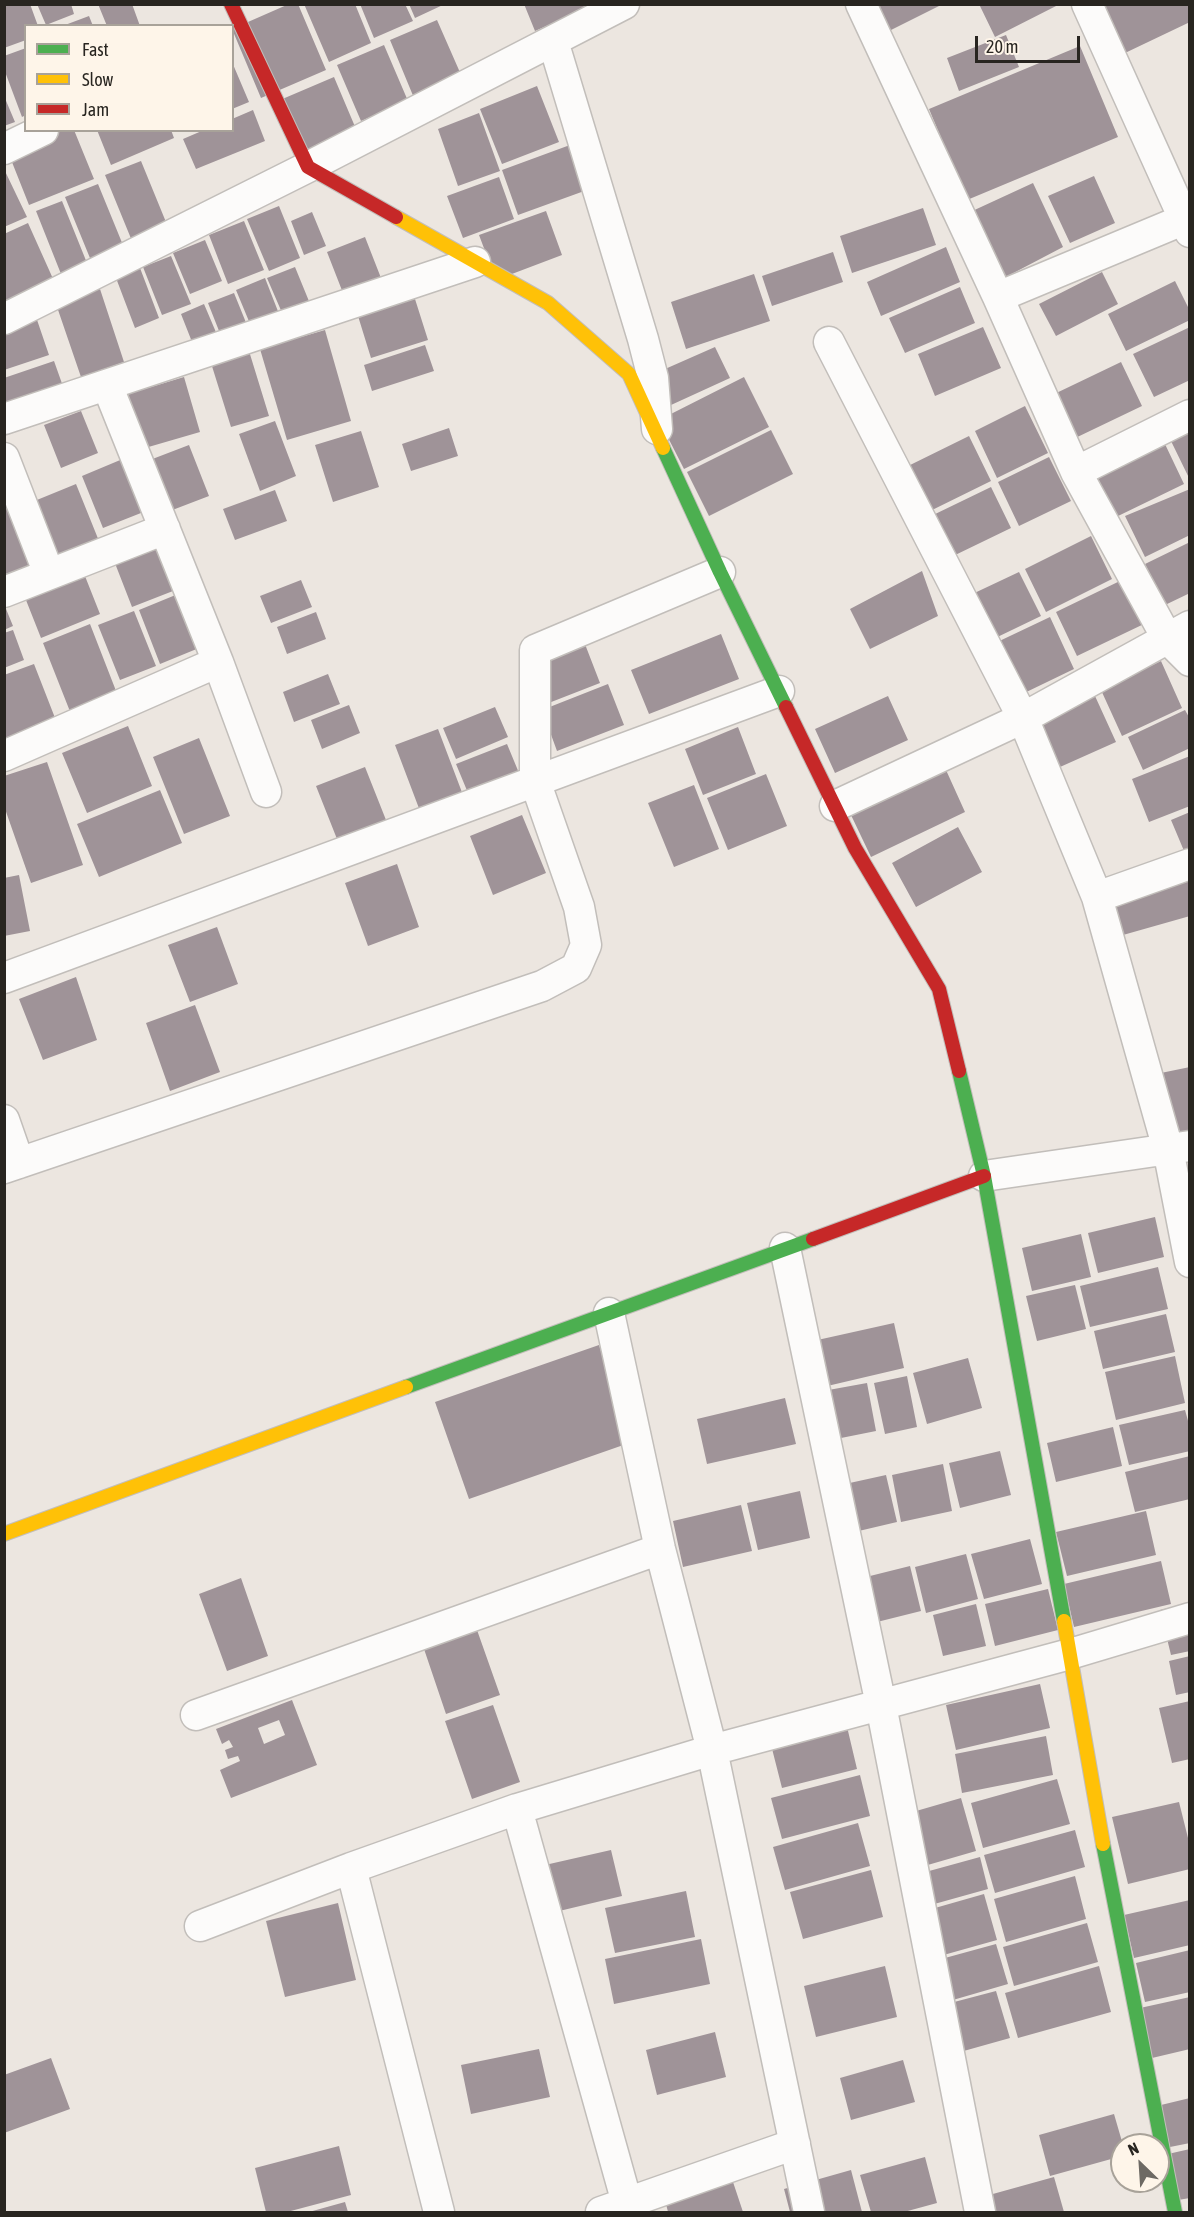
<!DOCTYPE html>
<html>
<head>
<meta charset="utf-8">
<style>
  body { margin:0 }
  #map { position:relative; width:1194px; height:2217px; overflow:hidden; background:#ece6e0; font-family:"Asap Condensed",sans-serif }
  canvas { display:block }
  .frame { position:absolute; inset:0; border:6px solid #282520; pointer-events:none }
  .legend { position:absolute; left:24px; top:24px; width:210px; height:108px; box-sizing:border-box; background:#fef5e9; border:2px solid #a8a299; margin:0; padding:8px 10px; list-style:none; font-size:18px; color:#282520 }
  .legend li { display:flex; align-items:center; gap:12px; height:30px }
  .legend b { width:30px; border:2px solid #a8a299 }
  .north { position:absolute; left:1110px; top:2133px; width:60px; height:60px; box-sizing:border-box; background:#fef5e9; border:2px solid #a8a299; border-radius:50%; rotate:335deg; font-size:16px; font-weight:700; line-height:24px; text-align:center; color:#282520 }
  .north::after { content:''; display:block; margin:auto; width:21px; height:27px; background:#6d6963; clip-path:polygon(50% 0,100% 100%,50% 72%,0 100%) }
  .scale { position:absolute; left:975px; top:36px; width:105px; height:27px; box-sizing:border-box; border:3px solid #282520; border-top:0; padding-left:8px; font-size:18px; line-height:21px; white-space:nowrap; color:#282520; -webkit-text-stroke:4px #fef5e9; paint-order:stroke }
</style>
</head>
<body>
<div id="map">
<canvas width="1194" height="2217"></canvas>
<div class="frame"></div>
<ul class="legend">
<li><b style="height:8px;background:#4caf50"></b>Fast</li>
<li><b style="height:8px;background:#ffc107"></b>Slow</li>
<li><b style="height:8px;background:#c62828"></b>Jam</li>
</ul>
<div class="north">N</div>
<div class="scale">20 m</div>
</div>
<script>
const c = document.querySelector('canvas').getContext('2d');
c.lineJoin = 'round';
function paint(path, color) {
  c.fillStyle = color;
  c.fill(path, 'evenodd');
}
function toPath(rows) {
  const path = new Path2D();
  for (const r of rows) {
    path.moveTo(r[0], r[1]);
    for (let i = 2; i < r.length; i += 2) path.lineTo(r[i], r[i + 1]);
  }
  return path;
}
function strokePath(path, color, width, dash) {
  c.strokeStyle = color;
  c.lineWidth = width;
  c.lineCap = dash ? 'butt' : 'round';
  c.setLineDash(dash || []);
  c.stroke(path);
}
const building = toPath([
  [4,4,30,4,38,26,26,26,26,40,4,48],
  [37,4,71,4,74,14,46,25],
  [98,4,132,4,140,26,107,26],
  [289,4,298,4,326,70,261,98,232,29],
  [304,4,355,4,371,43,329,62],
  [360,4,405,4,413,21,374,38],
  [409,4,445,4,415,18],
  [524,4,589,4,590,7,535,31],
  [871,4,943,4,885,33],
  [979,4,1060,4,995,37],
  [1102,4,1190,4,1190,22,1125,53],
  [89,16,93,26,65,26,65,25],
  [437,20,462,77,414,98,390,40],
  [1006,35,1019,67,959,91,947,58],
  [384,45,408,101,361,121,337,65],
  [1080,46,1118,137,967,200,929,109],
  [26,48,26,115,22,117,4,69,4,56],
  [232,62,249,102,232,109],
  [334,77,356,129,295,155,273,103],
  [537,86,559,142,502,164,480,109],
  [4,96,15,122,4,126],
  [253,110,265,141,196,169,183,139,204,130,232,130,232,119],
  [479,113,500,171,458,186,438,129],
  [47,130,74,130,94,179,29,205,6,147],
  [97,130,171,130,174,138,111,165],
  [570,145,587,190,518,215,502,170],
  [141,161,168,227,132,241,105,175],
  [4,169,27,217,4,227],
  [1094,176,1115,223,1070,243,1048,196],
  [499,177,514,219,463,238,447,196],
  [1033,183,1063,247,1002,279,968,213],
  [98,184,125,250,92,263,65,197],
  [62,201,89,268,63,279,36,211],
  [279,206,300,258,269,271,247,219],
  [923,208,936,245,852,273,840,236],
  [546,211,562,255,496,280,479,235],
  [312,212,326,246,304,255,291,221],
  [244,221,264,270,228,284,209,235],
  [28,223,54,281,5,303,4,234],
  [365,237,381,278,343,293,327,252],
  [205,240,222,281,190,294,173,253],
  [946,247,960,282,881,316,867,282],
  [833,252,843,282,772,306,762,276],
  [171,256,191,304,162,315,143,267],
  [295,267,313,311,286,322,267,278],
  [140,268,159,318,135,328,116,278],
  [1102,272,1118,304,1056,336,1039,304],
  [754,274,770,321,686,349,671,302],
  [265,278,281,319,253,331,236,290],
  [1175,281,1190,311,1190,320,1126,351,1108,314],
  [960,287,975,323,905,353,889,318],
  [100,289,124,362,81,377,56,304],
  [234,293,249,330,223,341,208,303],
  [415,299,428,340,371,358,358,316],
  [204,304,218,337,194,347,181,314],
  [35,314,49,355,4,370,4,324],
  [983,327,1001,368,935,396,918,354],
  [1190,327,1190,380,1154,397,1133,354],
  [325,330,351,421,287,440,260,349],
  [425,345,434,371,372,391,364,365],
  [715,347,730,378,671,405,656,373],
  [249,351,269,416,231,427,211,363],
  [54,361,65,392,4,408,4,378],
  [1121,362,1142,406,1069,441,1048,397],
  [184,377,200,432,145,448,128,394],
  [744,377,769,427,684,469,659,420],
  [1025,406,1048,453,997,478,975,431],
  [81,411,98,453,61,468,44,425],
  [275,421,296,476,260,491,239,434],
  [449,428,458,456,411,471,402,444],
  [771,430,793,474,709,516,687,472],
  [361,431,379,487,333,502,315,445],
  [1190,431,1190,480,1171,441],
  [969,436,991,481,924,514,902,469],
  [1164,442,1184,484,1116,517,1096,476],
  [189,445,209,496,162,514,142,463],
  [1049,457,1071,501,1019,526,998,482],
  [125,458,146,511,103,528,82,476],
  [76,484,101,546,56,563,32,502],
  [991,487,1011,528,949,558,929,517],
  [1190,489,1190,535,1145,557,1125,516],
  [275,490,287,521,235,540,223,509],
  [13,507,38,571,4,585,4,510],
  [1091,536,1112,579,1046,612,1025,569],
  [152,537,173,591,132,607,111,553],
  [1190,542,1190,593,1165,605,1145,564],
  [81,566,100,614,41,638,22,590],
  [922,571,938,616,870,649,850,609],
  [1019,572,1041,616,987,642,966,597],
  [1124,579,1146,623,1077,656,1056,612],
  [301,580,312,607,271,623,260,596],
  [178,594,199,648,160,664,139,610],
  [4,604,13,626,4,630],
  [134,611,156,666,120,680,98,625],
  [316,612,326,639,287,654,277,627],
  [1050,617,1074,669,1016,697,991,645],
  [90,624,118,696,71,714,43,643],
  [13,630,24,660,4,668,4,633],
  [721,634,739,679,649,714,631,670],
  [583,639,600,683,541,706,524,663],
  [1161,661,1182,708,1122,736,1101,690],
  [34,664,57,723,7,742,4,736,4,675],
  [328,674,340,704,294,722,283,692],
  [608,684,624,725,557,751,542,710],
  [888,696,908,740,835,773,815,729],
  [1095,696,1116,742,1060,767,1039,721],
  [349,705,360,733,322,749,311,720],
  [495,707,508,737,456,759,443,728],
  [1185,710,1190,719,1190,748,1143,770,1128,737],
  [128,726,152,786,87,813,62,753],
  [738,727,756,774,703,795,685,749],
  [438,729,463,795,420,811,395,745],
  [199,738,230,816,184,834,153,757],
  [507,744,519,773,468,793,456,764],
  [1190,756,1190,806,1149,822,1132,779],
  [47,762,83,865,31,883,4,806,4,776],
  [365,767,386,820,337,839,316,786],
  [946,770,965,812,871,857,851,815],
  [766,774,787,826,728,850,707,798],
  [694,785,719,849,674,867,648,803],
  [160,790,182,843,99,877,77,824],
  [1190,812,1190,856,1187,858,1171,820],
  [522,815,546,873,493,895,470,836],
  [958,827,982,872,916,907,892,863],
  [397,864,419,927,368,946,345,883],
  [1190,867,1190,916,1123,935,1110,890],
  [19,875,30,931,4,936,4,878],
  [217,927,238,984,190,1002,168,945],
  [76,977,97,1040,43,1060,19,999],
  [195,1005,220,1072,170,1091,146,1023],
  [1190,1067,1190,1131,1169,1135,1156,1074],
  [1155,1217,1164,1257,1098,1273,1088,1233],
  [1081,1234,1091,1277,1032,1291,1022,1248],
  [1158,1267,1168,1309,1090,1327,1080,1286],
  [1075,1285,1086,1329,1037,1341,1026,1296],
  [1166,1314,1175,1352,1103,1369,1094,1331],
  [894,1323,904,1368,823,1387,813,1341],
  [599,1345,632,1442,469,1499,435,1402],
  [1175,1356,1185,1403,1116,1420,1105,1372],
  [968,1358,982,1408,927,1424,913,1373],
  [907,1376,917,1427,885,1434,874,1383],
  [867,1383,876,1431,831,1440,823,1391],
  [785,1398,796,1444,707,1464,697,1419],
  [1185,1410,1190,1428,1190,1451,1129,1465,1119,1425],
  [1113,1427,1122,1466,1056,1482,1047,1443],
  [1000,1451,1011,1495,960,1508,949,1463],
  [1190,1456,1190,1499,1135,1512,1125,1472],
  [943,1464,952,1511,901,1522,892,1475],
  [886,1475,897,1522,846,1534,836,1486],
  [800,1491,810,1538,758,1550,747,1503],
  [741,1505,752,1551,683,1567,673,1521],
  [1146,1511,1156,1555,1067,1576,1056,1532],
  [1030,1539,1042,1584,984,1599,971,1554],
  [966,1554,978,1599,926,1613,915,1567],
  [1161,1561,1171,1604,1074,1627,1064,1584],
  [910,1566,921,1611,873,1623,862,1578],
  [241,1578,268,1656,227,1671,199,1594],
  [1048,1589,1058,1630,995,1646,985,1604],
  [1190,1603,1190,1651,1171,1655,1160,1610],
  [976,1604,986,1646,943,1656,933,1615],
  [477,1630,500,1695,446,1714,424,1649],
  [1190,1656,1190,1692,1176,1695,1169,1661],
  [1040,1684,1050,1728,956,1750,946,1705],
  [292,1700,317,1765,231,1798,220,1770,240,1761,238,1756,228,1759,225,1750,233,1747,229,1740,222,1744,216,1729],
  [279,1720,285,1735,264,1744,258,1728],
  [1190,1701,1190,1759,1172,1763,1159,1708],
  [493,1705,520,1782,472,1799,445,1721],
  [844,1714,857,1769,782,1788,768,1733],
  [1046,1736,1053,1775,962,1793,955,1754],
  [860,1775,870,1816,782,1839,771,1798],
  [1057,1779,1070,1824,983,1848,971,1803],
  [961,1798,976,1851,907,1871,892,1818],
  [1179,1802,1190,1846,1190,1869,1128,1884,1112,1817],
  [858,1823,870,1866,785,1890,773,1847],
  [1075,1830,1085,1867,995,1893,984,1855],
  [611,1850,622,1896,555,1912,545,1865],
  [980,1857,988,1889,920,1908,911,1876],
  [871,1870,883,1917,803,1939,790,1892],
  [1075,1876,1086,1919,1006,1942,994,1899],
  [686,1891,695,1937,615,1953,605,1908],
  [984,1894,997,1940,940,1956,928,1910],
  [1190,1900,1190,1945,1134,1958,1124,1915],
  [338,1903,356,1980,285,1997,266,1921],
  [1087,1923,1098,1962,1014,1986,1003,1947],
  [701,1939,710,1984,614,2004,605,1959],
  [996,1944,1008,1984,946,2002,934,1961],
  [1190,1950,1190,1992,1145,2002,1136,1963],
  [885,1966,897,2017,816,2037,804,1986],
  [1099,1966,1111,2012,1018,2038,1005,1993],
  [996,1991,1010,2038,953,2054,939,2006],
  [1190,1997,1190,2049,1152,2058,1140,2008],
  [715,2032,726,2077,657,2095,646,2050],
  [539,2049,550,2097,471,2114,461,2065],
  [51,2058,70,2109,4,2133,4,2075],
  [903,2060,915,2102,851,2120,840,2078],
  [1190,2098,1190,2143,1170,2147,1161,2105],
  [1114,2114,1123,2145,1122,2156,1050,2176,1039,2135],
  [339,2146,351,2195,287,2212,266,2212,255,2168],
  [1190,2149,1190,2198,1178,2200,1168,2154],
  [925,2157,937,2203,904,2212,871,2212,860,2175],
  [851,2170,862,2212,790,2212,784,2189],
  [1054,2177,1064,2212,986,2212,982,2197],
  [733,2182,743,2212,668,2212,666,2204],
  [345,2202,348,2212,309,2212]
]);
const street = toPath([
  [861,4,998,297,1076,472,1167,638,1190,661],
  [1087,4,1190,232],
  [553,41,643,339,653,378,657,429],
  [4,149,43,130],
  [998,297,1190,217],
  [4,319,308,167,624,4],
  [829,342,1023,718,1097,897,1168,1149,1190,1262],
  [107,385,218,662,266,792],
  [4,419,475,262],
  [4,458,49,574],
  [1076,472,1190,415],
  [4,592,165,529],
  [4,756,218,662],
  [835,806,1023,718,1190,626],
  [1097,897,1190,864],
  [4,978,779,691],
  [4,1120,19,1163],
  [4,1168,542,986,576,968,586,945,579,907,535,781,535,650,720,572],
  [984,1176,1190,1146],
  [785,1248,881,1705,980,2212],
  [609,1313,660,1549,712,1750,809,2212],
  [196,1715,660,1549],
  [517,1809,627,2203],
  [351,1868,439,2212],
  [200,1926,351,1868,517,1809,712,1750,1070,1654,1190,1618],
  [601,2212,795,2144]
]);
const fast = toPath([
  [663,448,720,572,786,707],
  [959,1071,984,1176,1064,1621],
  [406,1387,813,1239],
  [1103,1844,1175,2212]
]);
const slow = toPath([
  [396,217,548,303,629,374,663,448],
  [4,1534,406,1387],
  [1064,1621,1103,1844]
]);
const jam = toPath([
  [231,4,308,167,396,217],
  [786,707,855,848,939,989,959,1071],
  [813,1239,984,1176]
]);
paint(building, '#9f9398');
strokePath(street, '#c2beba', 33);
strokePath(fast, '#c2beba', 16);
strokePath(slow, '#c2beba', 16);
strokePath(jam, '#c2beba', 16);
strokePath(street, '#fcfbfa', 30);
strokePath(fast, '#4caf50', 14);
strokePath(slow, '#ffc107', 14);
strokePath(jam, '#c62828', 14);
</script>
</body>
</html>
